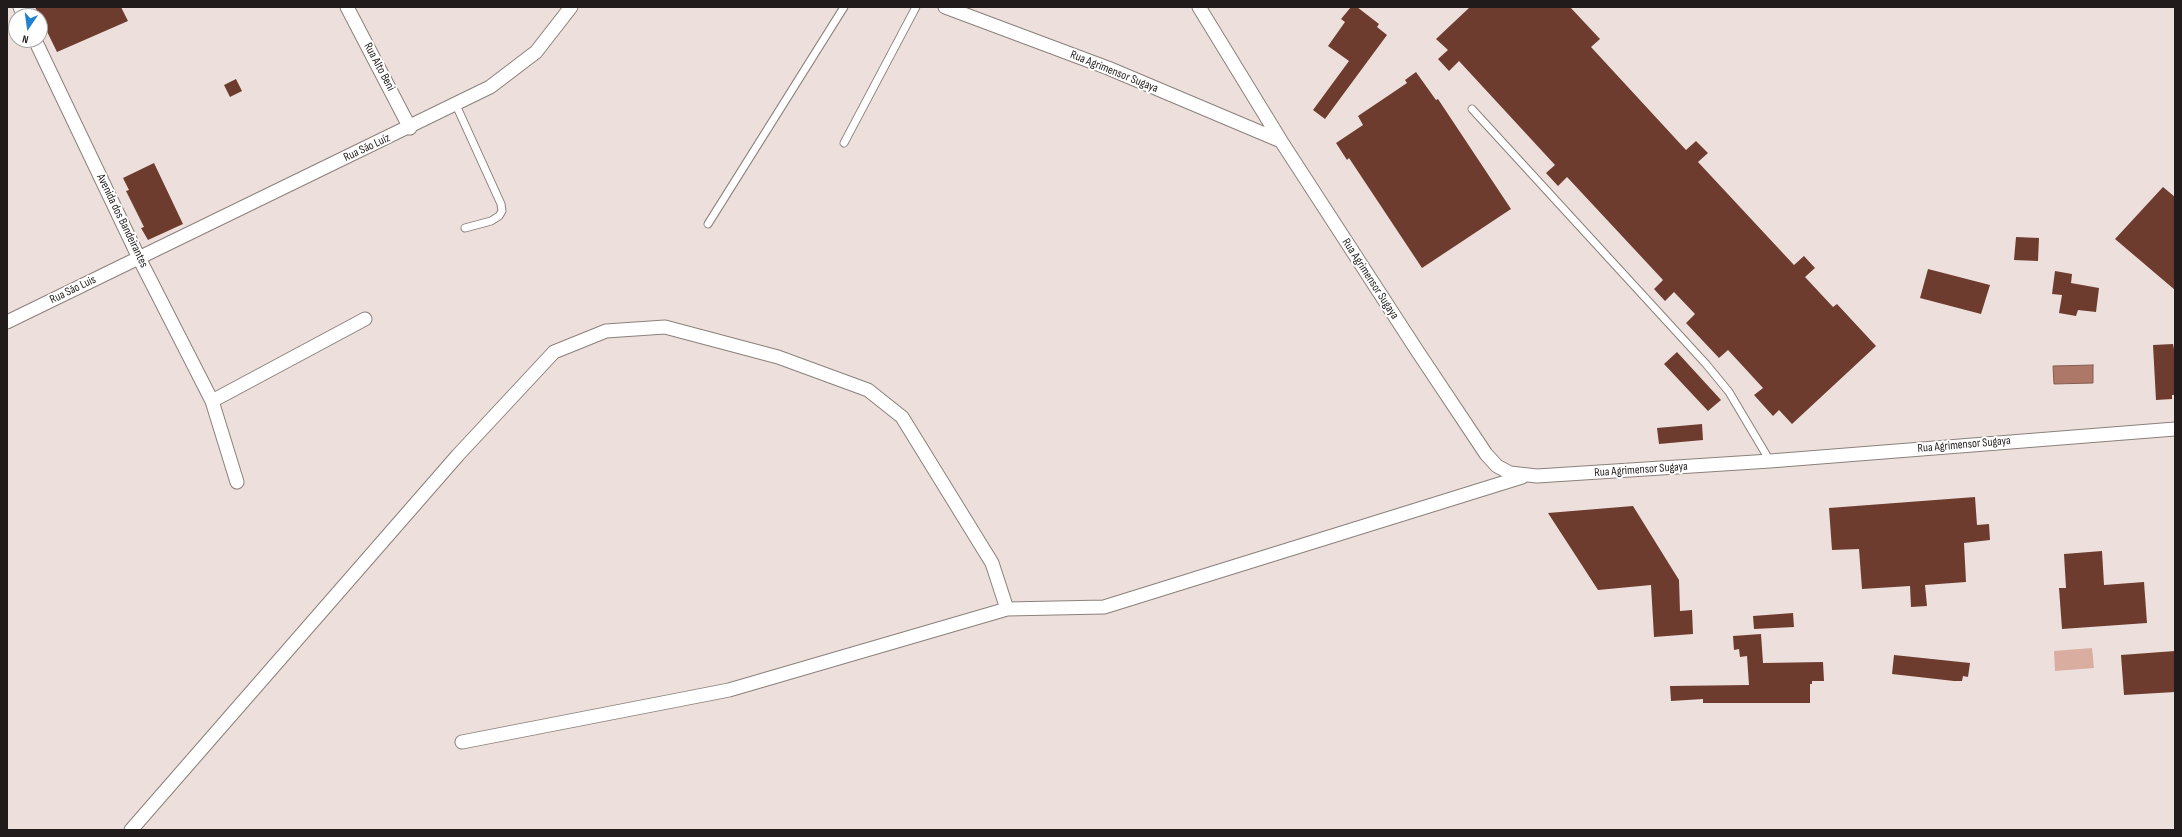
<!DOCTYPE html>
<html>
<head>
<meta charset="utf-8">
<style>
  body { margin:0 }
  #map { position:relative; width:2182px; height:837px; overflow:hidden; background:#ede0dc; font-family:"Sofia Sans Condensed",sans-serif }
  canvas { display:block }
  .frame { position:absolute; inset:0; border:8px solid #211c1b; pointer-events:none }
  .north { position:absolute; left:8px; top:8px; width:40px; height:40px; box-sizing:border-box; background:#fff; border:1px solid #a6a4a4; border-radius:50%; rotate:193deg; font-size:11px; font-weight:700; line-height:16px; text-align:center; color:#211c1b }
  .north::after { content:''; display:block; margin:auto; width:14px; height:18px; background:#2081cd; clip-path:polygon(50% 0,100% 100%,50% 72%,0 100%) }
</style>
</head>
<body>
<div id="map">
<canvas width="2182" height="837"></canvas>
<div class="frame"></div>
<div class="north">N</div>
</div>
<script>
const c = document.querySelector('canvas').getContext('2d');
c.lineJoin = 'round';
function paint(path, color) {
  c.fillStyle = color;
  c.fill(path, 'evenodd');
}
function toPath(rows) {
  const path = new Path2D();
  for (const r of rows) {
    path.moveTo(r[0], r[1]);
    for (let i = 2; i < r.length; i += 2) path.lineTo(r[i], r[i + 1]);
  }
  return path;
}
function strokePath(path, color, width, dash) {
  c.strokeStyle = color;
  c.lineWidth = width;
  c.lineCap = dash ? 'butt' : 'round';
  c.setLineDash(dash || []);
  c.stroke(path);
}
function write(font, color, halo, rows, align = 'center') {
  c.font = font + ' "Sofia Sans Condensed",sans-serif';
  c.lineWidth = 4;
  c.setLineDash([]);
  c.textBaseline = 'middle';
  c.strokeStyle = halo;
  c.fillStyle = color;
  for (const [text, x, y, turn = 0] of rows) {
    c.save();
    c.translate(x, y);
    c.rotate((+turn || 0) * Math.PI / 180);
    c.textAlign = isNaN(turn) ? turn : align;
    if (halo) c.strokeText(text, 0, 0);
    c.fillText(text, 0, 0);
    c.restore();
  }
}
const green = toPath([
  [2092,648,2094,668,2055,671,2054,651]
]);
const water = toPath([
  [2093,365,2093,383,2054,384,2053,366,2093,365]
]);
const building = toPath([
  [35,7,121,7,128,21,57,52],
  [1351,7,1357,7,1379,24,1377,27,1387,35,1325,119,1313,110,1349,61,1328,46,1345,22,1341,19],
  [1470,7,1570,7,1600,39,1591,47,1686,150,1696,141,1708,153,1698,162,1794,265,1804,256,1815,268,1805,277,1833,307,1837,304,1876,346,1792,424,1779,410,1773,416,1754,395,1763,388,1728,350,1719,358,1686,323,1695,314,1674,292,1665,301,1654,289,1663,280,1567,177,1558,186,1546,173,1555,165,1459,61,1449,71,1438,59,1448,50,1436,39],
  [1416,72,1436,100,1438,99,1511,209,1422,268,1349,158,1347,160,1336,143,1363,125,1358,116,1407,83,1405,80],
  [236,79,242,91,230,97,224,85],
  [154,163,183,224,148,240,141,228,144,227,126,191,129,190,123,178],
  [2163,187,2175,197,2175,290,2115,239],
  [2016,237,2039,238,2038,261,2014,260],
  [1928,269,1990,285,1981,314,1920,298],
  [2055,271,2072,274,2071,283,2099,288,2096,312,2078,310,2076,316,2059,313,2062,295,2052,294],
  [2173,344,2175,354,2175,395,2172,395,2172,399,2156,400,2153,345],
  [1677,352,1721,400,1708,411,1664,364],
  [1702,424,1703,440,1659,444,1657,428],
  [1975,497,1977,525,1989,524,1990,540,1964,543,1966,582,1925,585,1927,606,1911,607,1910,586,1862,589,1859,549,1832,550,1829,508],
  [1633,506,1679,580,1680,611,1692,610,1693,634,1654,637,1651,585,1598,590,1548,513],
  [2102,551,2104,585,2144,582,2147,623,2062,629,2059,588,2066,588,2064,554],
  [1793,613,1794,627,1754,629,1753,616],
  [1761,634,1763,663,1823,662,1824,681,1812,681,1812,684,1810,684,1810,703,1703,703,1703,699,1671,701,1670,686,1749,685,1747,656,1740,657,1739,649,1734,650,1733,636],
  [2175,651,2175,692,2124,695,2121,655],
  [1894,655,1970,663,1968,677,1963,676,1962,681,1954,681,1892,674]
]);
const lane = toPath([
  [456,105,501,204,502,211,499,216,491,221,465,228],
  [1472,109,1706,364,1729,392,1770,461],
  [844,143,916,7],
  [708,224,844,7]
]);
const street = toPath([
  [20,7,24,16],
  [347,7,410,128],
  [945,7,1108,68,1281,141],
  [1199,7,1281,141,1416,349,1486,454,1497,466,1510,473,1537,476,1770,461,2175,429],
  [35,40,139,258,212,401],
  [7,322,490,87,536,52,571,7],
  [237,482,212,401,365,319],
  [462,742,729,690,1007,609,1104,607,1522,477],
  [131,830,458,455,554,352,606,331,665,327,778,357,868,390,902,417,992,563,1007,609]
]);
const streetNames = [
  ["Rua Alto Beni",379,67,62],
  ["Rua Agrimensor Sugaya",1114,72,22],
  ["Rua São Luíz",367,148,-25],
  ["Avenida dos Bandeirantes",122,221,64],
  ["Rua Agrimensor Sugaya",1370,279,57],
  ["Rua São Luis",73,290,-26],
  ["Rua Agrimensor Sugaya",1964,445,-5],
  ["Rua Agrimensor Sugaya",1641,470,-4]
];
paint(green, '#d9ad9f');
paint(water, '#ae7868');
strokePath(water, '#845c51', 1);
paint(building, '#6d3c2e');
strokePath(lane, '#8b807c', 9);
strokePath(street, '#8b807c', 15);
strokePath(lane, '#fff', 7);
strokePath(street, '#fff', 13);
write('12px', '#211c1b', '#fff', streetNames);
</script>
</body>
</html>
